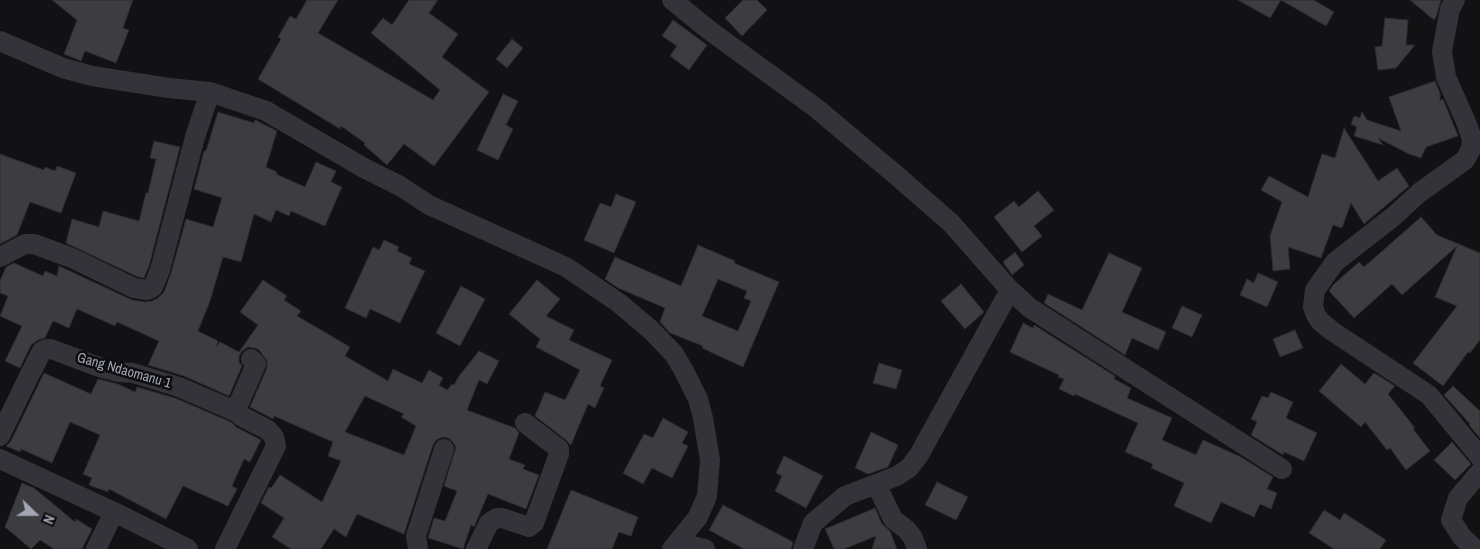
<!DOCTYPE html>
<html>
<head>
<meta charset="utf-8">
<style>
  body { margin:0 }
  #map { position:relative; width:1480px; height:549px; overflow:hidden; background:#121214; font-family:"Archivo Narrow",sans-serif }
  canvas { display:block }
  .north { position:absolute; left:10px; top:489px; width:50px; height:50px; -webkit-text-stroke:4px #0d0d0f; paint-order:stroke; rotate:112deg; font-size:14px; font-weight:700; line-height:20px; text-align:center; color:#a3a7b5 }
  .north::after { content:''; display:block; margin:auto; width:18px; height:22px; background:#a3a7b5; clip-path:polygon(50% 0,100% 100%,50% 72%,0 100%) }
</style>
</head>
<body>
<div id="map">
<canvas width="1480" height="549"></canvas>
<div class="north">N</div>
</div>
<script>
const c = document.querySelector('canvas').getContext('2d');
c.lineJoin = 'round';
function paint(path, color) {
  c.fillStyle = color;
  c.fill(path, 'evenodd');
}
function toPath(rows) {
  const path = new Path2D();
  for (const r of rows) {
    path.moveTo(r[0], r[1]);
    for (let i = 2; i < r.length; i += 2) path.lineTo(r[i], r[i + 1]);
  }
  return path;
}
function strokePath(path, color, width, dash) {
  c.strokeStyle = color;
  c.lineWidth = width;
  c.lineCap = dash ? 'butt' : 'round';
  c.setLineDash(dash || []);
  c.stroke(path);
}
function write(font, color, halo, rows, align = 'center') {
  c.font = font + ' "Archivo Narrow",sans-serif';
  c.lineWidth = 5;
  c.setLineDash([]);
  c.textBaseline = 'middle';
  c.strokeStyle = halo;
  c.fillStyle = color;
  for (const [text, x, y, turn = 0] of rows) {
    c.save();
    c.translate(x, y);
    c.rotate((+turn || 0) * Math.PI / 180);
    c.textAlign = isNaN(turn) ? turn : align;
    if (halo) c.strokeText(text, 0, 0);
    c.fillText(text, 0, 0);
    c.restore();
  }
}
const building = toPath([
  [52,0,133,0,123,28,129,30,116,63,85,51,81,61,64,54,77,20,52,0],
  [307,0,338,0,318,33,433,100,440,90,371,33,383,18,392,25,409,0,438,0,429,13,458,34,442,57,489,92,434,166,404,144,387,165,364,145,365,143,341,126,340,129,258,79,281,39,278,37,290,16,296,19,307,0],
  [743,0,757,0,767,10,742,36,725,18,743,0],
  [1238,0,1314,0,1334,12,1326,26,1281,0,1270,18,1238,0],
  [1410,0,1441,0,1436,17,1434,20,1410,0],
  [1385,18,1408,20,1406,45,1415,45,1396,68,1378,70,1375,47,1382,46,1385,18],
  [673,20,707,45,689,70,670,56,677,46,662,36,673,20],
  [512,39,523,48,507,68,496,59,512,39],
  [1435,81,1440,93,1440,101,1443,99,1458,136,1426,147,1421,158,1409,154,1378,138,1383,145,1354,136,1357,127,1351,124,1354,116,1360,118,1362,112,1367,120,1401,131,1389,97,1435,81],
  [503,94,518,101,506,125,513,129,498,160,477,150,503,94],
  [218,112,254,123,255,120,277,131,266,167,277,172,276,174,305,187,316,162,336,171,331,182,342,187,325,226,291,211,289,216,276,210,271,222,254,214,241,262,223,257,210,301,198,331,218,341,216,347,220,342,239,352,258,325,240,312,263,280,287,296,284,300,301,311,297,316,350,347,345,356,388,381,393,369,422,383,429,370,443,378,439,385,447,390,452,384,454,385,459,376,479,351,499,361,487,384,479,380,467,410,515,428,519,433,509,459,525,465,523,469,539,475,526,509,488,494,474,527,471,525,463,549,428,538,434,518,445,521,457,491,444,486,456,447,452,441,448,438,442,437,436,440,433,445,404,534,357,514,346,537,334,529,321,549,291,549,272,537,284,518,261,503,269,487,271,488,280,475,322,502,341,461,328,456,333,442,274,416,273,419,250,407,267,368,267,361,259,350,255,348,248,347,242,351,239,356,239,362,242,366,229,396,184,376,148,365,159,341,117,322,115,326,77,309,69,328,53,321,45,338,38,340,31,345,20,368,5,361,22,326,0,316,8,296,0,293,0,281,6,267,14,263,43,276,45,271,57,276,59,266,132,300,145,302,152,301,158,298,164,292,171,273,186,219,213,227,222,198,194,189,204,151,206,151,218,112],
  [365,396,404,414,401,417,416,426,404,455,345,432,365,396],
  [1344,128,1378,181,1397,168,1409,186,1364,224,1351,203,1342,228,1333,225,1321,258,1288,247,1290,269,1273,271,1270,236,1282,202,1261,190,1269,176,1308,197,1322,154,1335,158,1344,128],
  [154,141,180,147,149,266,144,278,138,277,66,243,72,219,99,227,103,211,139,221,146,193,148,193,156,159,150,158,154,141],
  [0,154,44,170,45,167,55,171,57,166,76,173,61,213,30,202,17,235,0,244,0,154],
  [1038,191,1054,210,1034,226,1042,236,1022,252,994,217,1014,201,1019,207,1038,191],
  [616,194,636,202,614,253,584,240,600,203,611,207,616,194],
  [1421,217,1437,235,1480,253,1480,340,1470,353,1468,352,1443,386,1413,363,1457,306,1435,297,1457,246,1402,295,1392,284,1354,318,1329,291,1333,285,1359,262,1364,267,1421,217],
  [384,240,399,247,397,251,412,258,409,264,425,271,400,323,370,309,366,318,345,308,373,247,379,250,384,240],
  [698,245,735,261,734,263,779,282,743,367,702,348,703,346,670,333,660,322,665,308,618,288,605,279,615,257,681,286,698,245],
  [718,279,747,291,744,298,751,301,738,331,702,316,718,279],
  [1015,252,1024,265,1012,275,1003,262,1015,252],
  [1109,253,1142,268,1122,312,1166,332,1158,350,1132,338,1125,355,1044,303,1048,294,1082,310,1109,253],
  [1258,273,1278,282,1267,307,1240,295,1247,279,1254,283,1258,273],
  [537,280,560,299,546,316,574,330,569,340,612,360,600,386,604,388,595,408,588,404,571,445,566,440,535,416,545,392,565,400,580,370,536,347,540,339,509,314,537,280],
  [961,284,984,312,965,329,941,301,961,284],
  [461,286,485,299,460,346,436,333,461,286],
  [1182,306,1202,315,1192,337,1172,328,1182,306],
  [1023,323,1033,328,1034,325,1115,376,1114,379,1131,388,1127,398,1172,418,1162,440,1196,455,1203,440,1241,457,1273,477,1267,489,1277,493,1271,509,1260,504,1254,517,1221,502,1211,523,1174,506,1184,483,1151,468,1153,464,1125,452,1138,423,1075,394,1074,396,1059,389,1064,379,1058,377,1059,375,1010,352,1023,323],
  [1295,330,1303,348,1280,357,1273,339,1295,330],
  [879,363,902,370,896,389,873,383,879,363],
  [1341,364,1365,384,1374,373,1395,386,1388,394,1415,428,1413,429,1430,451,1406,470,1390,448,1387,450,1365,422,1361,427,1319,391,1341,364],
  [44,373,91,394,98,379,118,384,135,392,137,387,175,398,231,422,236,427,261,440,250,462,244,459,232,486,237,489,228,506,183,486,166,519,109,489,108,492,89,485,92,478,83,474,100,435,70,422,52,463,21,449,20,452,6,446,11,441,44,373],
  [1453,386,1480,411,1480,438,1469,425,1470,424,1444,395,1453,386],
  [1271,392,1293,402,1286,418,1317,433,1304,461,1284,452,1283,455,1251,435,1257,422,1251,419,1262,396,1268,398,1271,392],
  [663,418,688,432,682,443,688,446,672,478,652,468,643,484,623,473,644,434,653,438,663,418],
  [871,432,898,445,888,467,868,474,855,468,871,432],
  [1452,442,1471,464,1455,480,1434,460,1452,442],
  [784,456,823,476,806,508,775,491,782,476,776,473,784,456],
  [937,482,968,497,956,520,925,505,937,482],
  [22,483,34,488,75,522,76,519,92,529,82,549,54,549,40,540,31,549,5,527,22,483],
  [571,490,638,517,631,536,619,532,612,549,547,549,571,490],
  [723,505,793,542,791,549,744,549,709,530,723,505],
  [875,508,882,524,890,531,897,549,872,549,876,536,844,549,834,549,825,529,875,508],
  [1324,510,1340,520,1344,513,1386,540,1380,549,1334,549,1309,533,1324,510]
]);
const minor = toPath([
  [672,0,709,30,816,108,896,175,951,223,1010,290],
  [1455,0,1450,9,1442,51,1446,77,1466,122,1472,139,1471,149,1465,160,1419,193,1394,216,1335,262,1315,290,1313,307,1316,315,1320,321,1332,331,1429,395,1480,457],
  [0,41,63,68,92,76,169,88,210,92,266,111,364,168,400,186,429,205,566,267,619,303,651,330,674,354,684,371,698,399,703,418,710,460,707,496,698,517,672,549],
  [0,257,25,244,34,244,72,258,134,288,147,290,153,287,160,270,195,137,210,92],
  [0,436,31,372,42,351,47,349,51,349,99,367,119,372,133,373,179,387,237,412],
  [0,459,114,512,188,549],
  [876,484,893,519,907,530,913,538,917,549],
  [678,543,705,549],
  [96,549,114,512],
  [225,549,276,446,274,437,268,430,241,416,236,410,256,364,251,359],
  [418,549,416,536,444,449],
  [476,549,489,523,497,518,502,518,529,527,534,523,559,454,559,449,525,423],
  [803,549,813,523,845,496,897,476,909,468,919,455,1010,290,1030,308,1282,469],
  [1475,549,1462,537,1451,520,1458,498,1480,472]
]);
const streetNames = [
  ["Gang Ndaomanu 1",124,371,16]
];
paint(building, '#3c3c41');
strokePath(building, '#2c2c30', 1);
strokePath(minor, '#333339', 20);
write('14px', '#a3a7b5', '#0d0d0f', streetNames);
</script>
</body>
</html>
